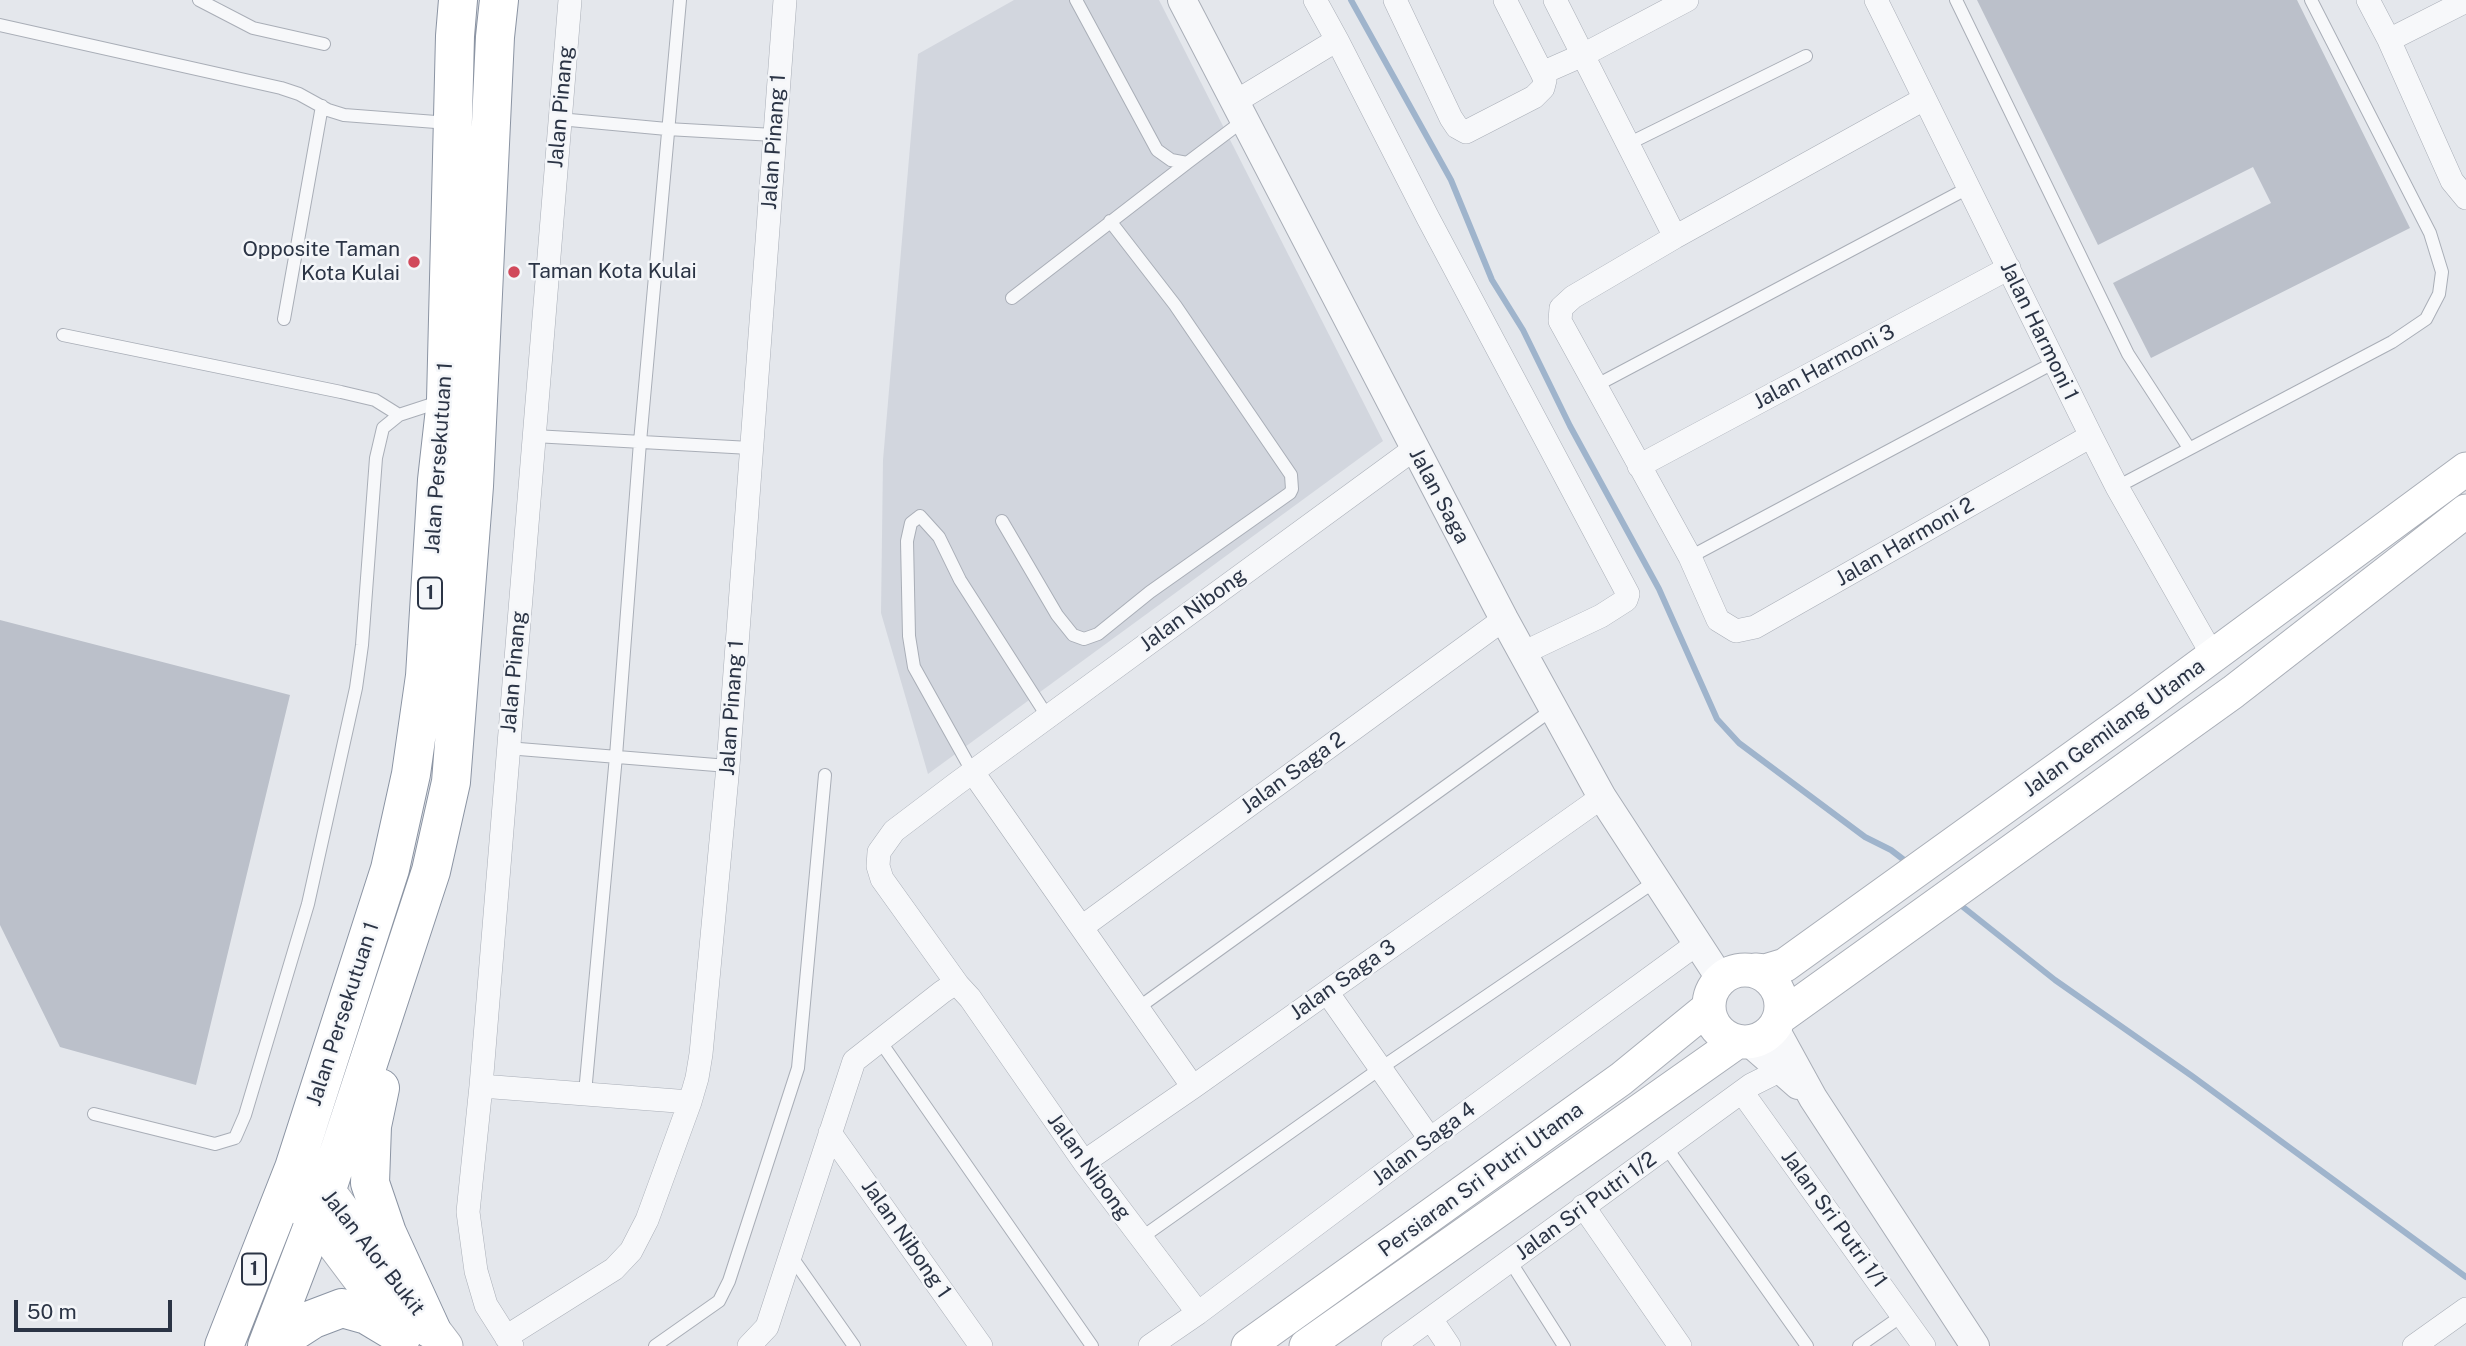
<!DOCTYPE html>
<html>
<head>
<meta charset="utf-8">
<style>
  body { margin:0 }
  #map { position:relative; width:2466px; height:1346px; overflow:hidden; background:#e4e7ec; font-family:"Public Sans",sans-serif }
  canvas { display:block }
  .scale { position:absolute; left:14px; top:1300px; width:158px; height:32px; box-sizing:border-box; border:4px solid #2b3445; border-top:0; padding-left:9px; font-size:21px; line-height:24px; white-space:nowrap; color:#2b3445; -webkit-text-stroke:5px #f4f6f9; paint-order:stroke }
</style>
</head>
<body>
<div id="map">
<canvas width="2466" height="1346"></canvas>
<div class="scale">50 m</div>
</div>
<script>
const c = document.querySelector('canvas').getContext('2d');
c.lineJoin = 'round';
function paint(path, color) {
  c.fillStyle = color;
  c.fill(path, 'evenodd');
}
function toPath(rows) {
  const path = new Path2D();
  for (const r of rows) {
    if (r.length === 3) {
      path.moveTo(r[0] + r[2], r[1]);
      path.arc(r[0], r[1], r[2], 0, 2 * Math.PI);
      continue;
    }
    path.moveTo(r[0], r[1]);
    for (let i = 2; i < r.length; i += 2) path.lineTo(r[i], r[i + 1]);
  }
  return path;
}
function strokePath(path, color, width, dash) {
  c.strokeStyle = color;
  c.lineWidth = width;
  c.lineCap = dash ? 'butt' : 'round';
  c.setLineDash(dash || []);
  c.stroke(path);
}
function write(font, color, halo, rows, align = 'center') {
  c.font = font + ' "Public Sans",sans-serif';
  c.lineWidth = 5;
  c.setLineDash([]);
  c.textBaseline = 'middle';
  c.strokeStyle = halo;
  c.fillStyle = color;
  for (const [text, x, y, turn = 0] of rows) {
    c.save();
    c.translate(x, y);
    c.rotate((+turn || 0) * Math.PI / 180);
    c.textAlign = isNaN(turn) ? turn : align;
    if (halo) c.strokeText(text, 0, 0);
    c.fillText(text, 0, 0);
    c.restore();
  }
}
const built = toPath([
  [1014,0,1159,0,1383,441,928,774,881,613,883,460,918,54]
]);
const stream = toPath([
  [1351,0,1451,180,1492,280,1523,330,1570,426,1659,589,1717,719,1739,743,1865,837,1891,850,1908,863],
  [1958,903,2055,980,2192,1076,2466,1277]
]);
const building = toPath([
  [1977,0,2297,0,2410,228,2151,358,2113,283,2271,203,2253,167,2098,245],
  [0,620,290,695,196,1085,60,1047,0,925]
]);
const service = toPath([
  [199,0,253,28,324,44],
  [1076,0,1157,150,1171,160,1187,163,1244,120],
  [1956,0,2128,354,2189,448],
  [0,25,281,88,299,94,328,110,344,115,449,123],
  [559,119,667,129,774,135],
  [1628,144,1806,56],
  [1012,298,1187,163],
  [284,319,322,106],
  [63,335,341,392,375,400,399,415],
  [1595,386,1968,188],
  [534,436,750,448],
  [2117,487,2392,342,2426,319,2439,294,2442,272,2430,233,2311,0],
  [1002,521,1057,615,1073,635,1084,639,1098,634,1150,592,1290,493,1292,489,1291,475,1175,305,1110,221],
  [1690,557,2055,362],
  [507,748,728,766],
  [972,771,914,667,909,636,907,541,911,523,920,516,939,537,960,580,1047,716],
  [1138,1008,1553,709],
  [880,1041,1092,1346],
  [585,1093,616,756,640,442,680,0],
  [94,1114,215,1144,235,1138,245,1115,308,904,356,688,362,645,376,458,383,428,399,415,442,401],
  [1666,1147,1807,1346],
  [1141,1238,1381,1068,1657,880],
  [791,1256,854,1346],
  [1510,1261,1564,1346],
  [655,1346,719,1301,729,1281,798,1068,825,775],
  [1859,1346,1903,1315]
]);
const minor = toPath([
  [1395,0,1451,118,1457,127,1466,132,1534,97,1543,88,1545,80,1542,73,1583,55,1687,0],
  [1505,0,1542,73],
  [1555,0,1675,237],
  [1876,0,2091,436,2117,487,2213,656],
  [2368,0,2389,40,2452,181,2466,198],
  [1337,40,1428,218,1628,594,1626,600,1601,616,1523,653],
  [2389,40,2466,1],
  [1924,99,1675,237,1573,297,1561,308,1560,321,1690,557,1718,620,1736,631,1755,627,2091,436],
  [1235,102,1337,40,1315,0],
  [1639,466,2009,268],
  [972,771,1193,1087],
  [1082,927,1504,619],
  [1327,992,1430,1139],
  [481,1086,690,1102],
  [1742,1092,1924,1346],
  [830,1133,981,1346],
  [1084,1162,1193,1087,1602,797],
  [1583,1206,1680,1346],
  [1198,1313,1084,1162,970,998,958,985,882,879,878,866,879,852,894,831,956,784,1414,449],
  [1431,1319,1449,1346],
  [506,1337,614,1269,631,1251,647,1220,690,1102,697,1078,701,1054,728,766,785,0],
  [512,1346,486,1305,476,1271,468,1212,481,1086,570,0],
  [749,1346,767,1327,854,1061,942,992,951,986,958,985],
  [1150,1346,1198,1313,1430,1139,1698,943],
  [1393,1346,1751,1085,1781,1070],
  [2414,1346,2466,1309]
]);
const tertiary = toPath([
  [1182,0,1504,619,1602,797,1720,978],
  [1774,1027,1813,1098,1975,1346],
  [1749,1042,1798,1085]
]);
const secondary = toPath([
  [1745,1006,36],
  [1755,970,1765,971,1785,965,2141,709,2466,469],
  [1779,1018,2233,692,2466,511],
  [307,1177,327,1189,446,1346],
  [299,1206,315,1220,400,1333],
  [1248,1346,1621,1079,1708,1008],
  [1306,1346,1737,1042]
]);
const trunk = toPath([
  [380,1088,372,1126,370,1183,387,1233,431,1329],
  [224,1346,294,1168,390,869,411,774,425,676,437,480,446,400,455,36,458,0],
  [267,1346,327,1189,431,871,451,782,474,486,495,37,499,0],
  [271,1346,313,1319,342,1308,367,1315,402,1336]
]);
const markers = [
  [414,262,7,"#d1495b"],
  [514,272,7,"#d1495b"]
];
const shields = [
  [430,593,24],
  [254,1269,24]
];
const shieldNames = [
  ["1",430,593],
  ["1",254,1269]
];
const streetNames = [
  ["Jalan Pinang",561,107,-85],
  ["Jalan Pinang 1",774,142,-86],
  ["Jalan Harmoni 1",2039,331,64],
  ["Jalan Harmoni 3",1824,367,-28],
  ["Jalan Persekutuan 1",439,458,-86],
  ["Jalan Saga",1439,496,62],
  ["Jalan Harmoni 2",1905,542,-30],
  ["Jalan Nibong",1193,610,-36],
  ["Jalan Pinang",514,672,-85],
  ["Jalan Pinang 1",732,708,-86],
  ["Jalan Gemilang Utama",2114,728,-36],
  ["Jalan Saga 2",1293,773,-36],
  ["Jalan Saga 3",1343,980,-35],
  ["Jalan Persekutuan 1",343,1014,-72],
  ["Jalan Saga 4",1424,1144,-37],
  ["Jalan Nibong",1089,1167,54],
  ["Persiaran Sri Putri Utama",1481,1180,-36],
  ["Jalan Sri Putri 1/2",1586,1206,-36],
  ["Jalan Sri Putri 1/1",1834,1219,54],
  ["Jalan Nibong 1",906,1239,55],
  ["Jalan Alor Bukit",373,1253,52]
];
const poiNames = [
  ["Opposite Taman",400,250],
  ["Kota Kulai",400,274],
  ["Taman Kota Kulai",528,272,"left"]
];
paint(built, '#d2d6de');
strokePath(stream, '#9fb4cc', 6);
paint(building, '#bbc0ca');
strokePath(service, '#a9aeb7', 14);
strokePath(minor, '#a9aeb7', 24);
strokePath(tertiary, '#a9aeb7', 30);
strokePath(secondary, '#a9aeb7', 35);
strokePath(trunk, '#8b94a3', 40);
strokePath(service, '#f7f8fa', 12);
strokePath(minor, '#f7f8fa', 23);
strokePath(tertiary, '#f7f8fa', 28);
strokePath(secondary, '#fff', 33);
strokePath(trunk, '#fff', 38);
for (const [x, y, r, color] of markers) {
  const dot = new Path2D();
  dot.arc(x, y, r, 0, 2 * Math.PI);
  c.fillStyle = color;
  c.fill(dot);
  strokePath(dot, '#f4f6f9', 2.5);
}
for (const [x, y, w] of shields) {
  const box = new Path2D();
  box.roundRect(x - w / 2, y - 15.5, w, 31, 5);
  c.fillStyle = '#f4f6f9';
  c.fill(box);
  strokePath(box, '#2b3445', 2);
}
write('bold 19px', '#2b3445', null, shieldNames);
write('21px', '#2b3445', '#f4f6f9', streetNames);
write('21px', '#2b3445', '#f4f6f9', poiNames, 'right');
</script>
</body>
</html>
